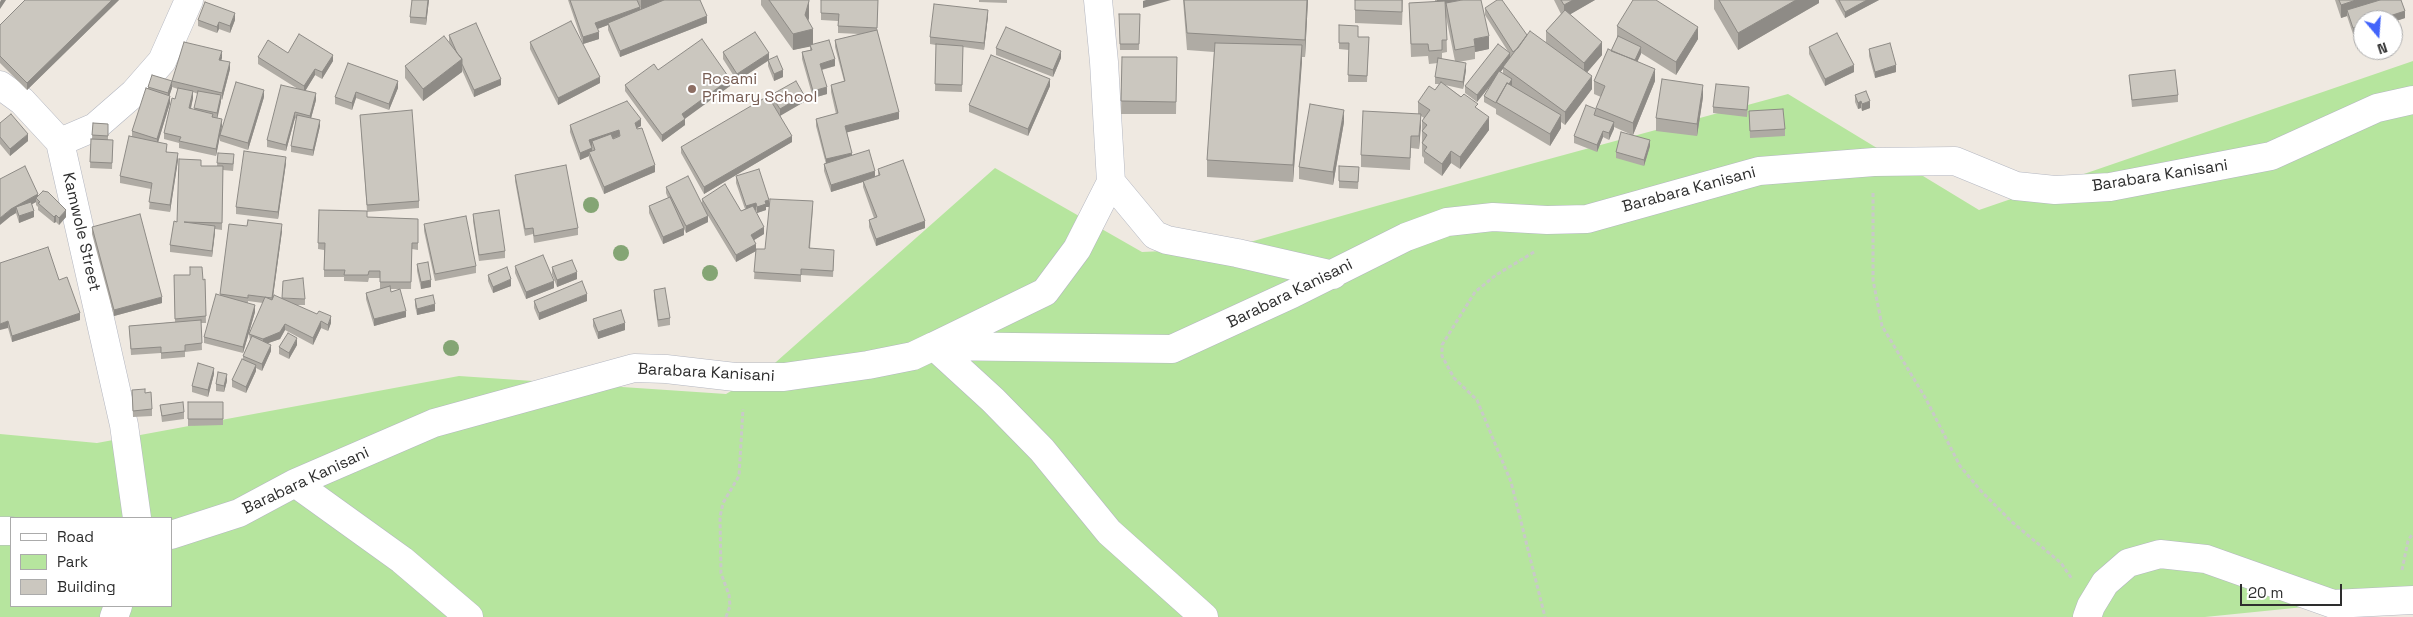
<!DOCTYPE html>
<html>
<head>
<meta charset="utf-8">
<style>
  body { margin:0 }
  #map { position:relative; width:2413px; height:617px; overflow:hidden; background:#efe9e1; font-family:"Space Grotesk",sans-serif }
  canvas { display:block }
  .legend { position:absolute; left:10px; top:517px; width:162px; height:90px; box-sizing:border-box; background:#fff; border:1px solid #ababab; margin:0; padding:6px 9px; list-style:none; font-size:15px; color:#2e2e2e }
  .legend li { display:flex; align-items:center; gap:10px; height:25px }
  .legend b { width:25px; border:1px solid #ababab }
  .north { position:absolute; left:2353px; top:10px; width:50px; height:50px; box-sizing:border-box; background:#fff; border:1px solid #ababab; border-radius:50%; rotate:162deg; font-size:14px; font-weight:700; line-height:20px; text-align:center; color:#2e2e2e }
  .north::after { content:''; display:block; margin:auto; width:18px; height:22px; background:#4264fb; clip-path:polygon(50% 0,100% 100%,50% 72%,0 100%) }
  .scale { position:absolute; left:2240px; top:584px; width:102px; height:22px; box-sizing:border-box; border:2px solid #2e2e2e; border-top:0; padding-left:6px; font-size:15px; line-height:18px; white-space:nowrap; color:#2e2e2e; -webkit-text-stroke:4px #fff; paint-order:stroke }
</style>
</head>
<body>
<div id="map">
<canvas width="2413" height="617"></canvas>
<ul class="legend">
<li><b style="height:6px;background:#fff"></b>Road</li>
<li><b style="height:14px;background:#b6e59e"></b>Park</li>
<li><b style="height:14px;background:#cbc7bf"></b>Building</li>
</ul>
<div class="north">N</div>
<div class="scale">20 m</div>
</div>
<script>
const c = document.querySelector('canvas').getContext('2d');
c.lineJoin = 'round';
function paint(path, color) {
  c.fillStyle = color;
  c.fill(path, 'evenodd');
}
function toPath(rows) {
  const path = new Path2D();
  for (const r of rows) {
    path.moveTo(r[0], r[1]);
    for (let i = 2; i < r.length; i += 2) path.lineTo(r[i], r[i + 1]);
  }
  return path;
}
function strokePath(path, color, width, dash) {
  c.strokeStyle = color;
  c.lineWidth = width;
  c.lineCap = dash ? 'butt' : 'round';
  c.setLineDash(dash || []);
  c.stroke(path);
}
function write(font, color, halo, rows, align = 'center') {
  c.font = font + ' "Space Grotesk",sans-serif';
  c.lineWidth = 4;
  c.setLineDash([]);
  c.textBaseline = 'middle';
  c.strokeStyle = halo;
  c.fillStyle = color;
  for (const [text, x, y, turn = 0] of rows) {
    c.save();
    c.translate(x, y);
    c.rotate((+turn || 0) * Math.PI / 180);
    c.textAlign = isNaN(turn) ? turn : align;
    if (halo) c.strokeText(text, 0, 0);
    c.fillText(text, 0, 0);
    c.restore();
  }
}
const green = toPath([
  [2413,61,2413,596,2205,617,0,617,0,434,97,443,459,376,726,394,767,370,995,168,1142,252,1229,248,1380,205,1788,94,1979,210],
  [11,518,171,518,171,606,11,606]
]);
const path = toPath([
  [1873,193,1873,280,1882,326,1926,399,1960,466,1981,491,2012,522,2061,563,2072,579],
  [1534,252,1496,275,1475,292,1442,345,1442,356,1454,378,1477,400,1511,482,1545,617],
  [2402,570,2408,541,2413,533],
  [726,617,730,606,729,595,721,573,720,517,723,503,739,476,743,409]
]);
const street = toPath([
  [1098,0,1104,62,1111,182,1077,249,1045,292,934,346,993,400,1042,450,1109,532,1204,617],
  [0,85,22,101,60,142],
  [1111,182,1155,235,1167,240,1237,253,1333,275],
  [295,483,402,560,469,617],
  [137,518,124,425,60,142,95,127,134,93,162,61,189,0],
  [0,531,11,531],
  [171,535,239,513,295,483,434,423,634,368,666,369,735,377,784,377,868,365,913,356,934,346,1172,349,1292,294,1406,237,1447,222,1493,217,1547,220,1587,219,1759,171,1874,162,1955,161,2016,186,2055,190,2110,187,2271,156,2377,108,2413,100],
  [114,617,118,606],
  [2087,617,2091,606,2105,583,2128,563,2160,554,2206,559,2333,604,2413,600]
]);
const trees = [
  [591,205],
  [621,253],
  [710,273],
  [451,348]
];
const wall = toPath([
  [119,0,27,90,0,63,0,25],
  [429,0,426,25,410,23,410,17],
  [568,0,700,0,707,23,620,57,608,30,608,25,597,29,599,39,583,44],
  [761,0,809,0,809,18,808,20,813,45,835,66,822,70,827,94,813,98,802,59,802,52,810,50,810,46,793,50,761,5],
  [821,0,878,0,877,30,899,119,847,132,852,155,875,176,878,175,878,169,925,228,876,246,869,227,869,220,874,218,863,187,863,182,831,192,824,171,824,164,826,164,816,126,816,119,836,114,831,92,831,85,844,81,835,47,835,40,860,34,838,33,838,21,821,20],
  [979,0,1007,0,1007,3,979,2],
  [1183,0,1308,0,1305,57,1302,57,1293,182,1207,177,1207,160,1214,52,1187,50],
  [1355,0,1403,0,1402,25,1355,23],
  [1435,0,1460,0,1489,49,1475,52,1475,59,1458,62,1466,70,1463,89,1445,85,1478,109,1489,130,1460,169,1451,163,1442,176,1424,163,1424,158,1422,156,1422,121,1424,118,1421,116,1419,149,1411,148,1410,170,1361,167,1361,155,1418,114,1418,102,1435,90,1439,84,1435,84,1435,77,1438,63,1429,64,1428,56,1411,57,1409,3,1435,2],
  [1446,17,1455,61,1442,59,1442,53,1447,52],
  [1554,0,1595,0,1570,14,1602,55,1587,72,1592,89,1565,125,1561,122,1561,128,1550,146,1496,114,1496,109,1484,102,1484,96,1494,81,1477,102,1465,93,1465,86,1509,53,1485,15,1485,8,1527,35,1546,42,1546,31,1561,14],
  [1503,68,1503,74,1500,72],
  [1714,0,1819,0,1819,3,1738,50,1714,9],
  [1835,0,1879,0,1845,18],
  [2335,0,2401,0,2405,18,2393,22,2393,20,2363,20,2363,31,2353,34,2347,16,2341,18],
  [1119,14,1140,14,1139,50,1120,50],
  [988,16,984,50,963,47,962,92,935,91,936,45,930,44,930,37],
  [198,20,235,20,230,33,219,29,217,33,198,26],
  [1339,25,1358,37,1369,37,1367,82,1348,82,1349,50,1339,49],
  [1617,26,1698,39,1676,75,1641,53,1637,61,1655,81,1633,135,1650,146,1644,166,1616,158,1616,152,1630,134,1614,127,1609,140,1603,137,1597,152,1574,143,1574,136,1596,109,1601,97,1594,94,1594,81,1611,51,1617,38],
  [449,35,501,85,474,97,462,70,462,72,423,101,405,78,405,66,450,44,449,42],
  [530,42,600,83,558,105,530,49],
  [1809,47,1854,72,1825,86,1809,54],
  [996,48,1061,58,1053,77,996,55],
  [1869,49,1896,72,1875,78,1869,56],
  [723,52,769,59,783,77,774,81,768,66,768,61,737,81,723,59],
  [288,53,333,61,322,79,315,75,305,91,316,100,311,118,320,126,313,156,291,152,291,146,296,119,295,118,286,151,267,147,267,140,298,89,258,64,258,57],
  [1122,57,1177,57,1176,114,1121,114],
  [222,58,221,60,230,69,222,100,221,99,217,118,222,126,221,134,264,97,248,150,220,141,220,135,216,156,179,148,179,143,164,139,164,133,175,99,178,89,172,87,172,81],
  [193,92,198,94,194,110,191,109,193,98],
  [658,70,730,86,685,118,685,125,662,142,625,91,625,85],
  [2129,75,2178,95,2178,102,2132,107],
  [398,81,398,88,389,110,356,98,352,110,335,104,335,97],
  [1050,86,1028,136,969,112,969,105],
  [148,87,172,88,169,96,170,103,158,142,167,152,178,160,170,212,149,209,151,189,120,183,120,176,132,136,132,131,148,89],
  [1749,94,1747,117,1713,113,1713,107],
  [771,95,804,102,780,115,792,142,704,194,681,153,681,147,771,101],
  [1855,95,1870,108,1862,111,1861,108,1858,109,1855,102],
  [1703,97,1697,136,1656,131,1656,118],
  [1749,111,1785,129,1785,136,1750,138],
  [360,115,419,201,419,208,367,212,367,217,418,219,418,250,412,249,411,289,391,289,391,292,406,317,374,326,366,299,366,293,380,289,380,278,369,278,368,282,344,281,344,277,324,277,324,250,318,249,319,210,367,211],
  [1344,122,1333,185,1299,179,1299,167],
  [0,123,28,141,10,156,0,144],
  [93,123,108,124,108,140,113,140,112,169,90,168,91,139,92,139],
  [570,125,641,126,637,128,655,172,604,194,589,158,589,156,580,160,570,132],
  [218,153,234,161,233,171,223,170,222,230,215,229,212,257,170,252,170,245,177,222,201,166,217,166],
  [286,163,278,219,236,214,236,207],
  [1339,166,1359,167,1358,189,1339,188],
  [515,175,578,228,578,235,534,243,533,234,525,236,515,181],
  [736,176,769,207,766,207,766,210,757,213,756,210,755,210,764,234,754,240,756,249,765,249,813,208,810,248,834,256,833,277,801,275,801,282,754,279,756,251,736,262,707,214,708,222,686,233,684,229,684,235,663,244,649,213,649,206,668,198,666,193,666,187,702,203,702,199,741,211,745,209,736,183],
  [0,179,38,196,66,217,59,225,56,222,54,223,38,210,38,207,36,205,36,202,32,204,34,217,19,223,16,213,11,216],
  [473,214,505,251,505,258,479,261,473,221],
  [229,224,282,231,273,297,282,298,305,299,305,305,297,305,331,323,328,331,321,328,313,345,285,330,280,339,268,343,271,351,262,371,256,368,256,371,246,393,232,387,232,380,243,359,243,356,250,340,249,334,263,303,248,301,248,303,255,312,243,353,204,343,204,337,220,295],
  [424,224,476,266,476,273,435,281,424,231],
  [92,227,162,303,114,316,92,234],
  [0,263,59,280,80,320,12,342,8,328],
  [417,264,431,287,421,289,417,271],
  [515,266,554,288,526,299,515,273],
  [552,267,577,279,557,287,552,274],
  [174,275,190,275,203,280,205,279,206,323,201,323,202,350,185,352,185,357,161,359,161,353,131,355,129,326,175,322],
  [488,275,511,286,493,293,488,281],
  [654,290,670,318,670,325,658,327,654,297],
  [415,299,435,311,417,315,415,306],
  [534,301,587,301,539,320,534,308],
  [593,319,625,330,598,339,593,326],
  [297,345,289,359,279,354,279,347],
  [214,374,208,397,192,392,192,386],
  [227,381,224,392,216,391,216,384],
  [132,390,145,393,152,409,152,416,133,417],
  [188,402,223,402,223,425,188,426],
  [160,405,184,412,184,419,162,422]
]);
const shadedWall = toPath([
  [1,0,6,0,0,9,0,2],
  [112,0,119,0,27,90,27,83],
  [428,0,429,0,426,25,426,18],
  [641,0,671,0,641,12],
  [1146,0,1171,0,1143,8,1143,1],
  [1307,0,1308,0,1305,57,1305,40],
  [1437,0,1460,0,1437,6],
  [1573,0,1595,0,1564,18,1564,5],
  [1796,0,1819,0,1819,3,1738,50,1738,33],
  [1867,0,1879,0,1845,18,1845,12],
  [2356,0,2392,0,2347,10,2347,16,2341,18,2341,5],
  [809,1,809,18,806,31,813,29,813,46,793,50,793,34,805,15],
  [640,7,640,14,608,23,608,25,595,30,595,23],
  [988,10,988,16,984,50,984,43],
  [2405,11,2405,18,2393,22,2393,20,2377,20],
  [235,13,235,20,230,33,230,26],
  [707,16,707,23,620,57,620,51],
  [219,22,219,29,217,33,217,27],
  [2363,24,2363,31,2353,34,2353,28],
  [1698,27,1698,39,1676,75,1676,62],
  [599,32,599,39,583,44,583,37],
  [1489,36,1489,49,1475,52,1474,39],
  [1602,42,1602,55,1584,76,1584,63],
  [1302,45,1302,62,1293,182,1293,165],
  [1641,47,1641,54,1634,69,1634,62],
  [222,51,222,58,219,67,219,60],
  [1061,51,1061,58,1053,77,1053,70],
  [769,53,769,60,737,81,737,74],
  [1510,53,1510,60,1477,102,1477,95],
  [333,55,333,61,322,79,322,72],
  [462,59,462,72,423,101,423,89],
  [835,59,835,66,820,70,820,64],
  [230,62,230,69,222,100,222,93],
  [1466,63,1466,70,1463,89,1463,82],
  [1854,65,1854,72,1825,86,1825,79],
  [1896,65,1896,72,1875,78,1875,72],
  [315,69,315,75,304,93,304,86],
  [1655,69,1655,81,1633,135,1633,123],
  [783,70,783,77,774,81,774,74],
  [1592,76,1592,89,1565,125,1565,112],
  [600,77,600,83,558,105,558,98],
  [501,79,501,85,474,97,474,90],
  [730,79,730,86,682,121,682,114],
  [1050,79,1050,86,1028,136,1028,129],
  [1512,79,1512,86,1500,105,1497,103],
  [172,81,172,88,168,100,168,93],
  [398,81,398,88,389,110,389,104],
  [1703,85,1703,97,1697,136,1697,124],
  [827,87,827,94,813,98,813,91],
  [264,90,264,97,248,150,248,143],
  [193,91,193,98,189,115,189,108],
  [356,92,356,98,352,110,352,103],
  [316,93,316,100,310,122,310,116],
  [221,95,221,102,217,120,217,113],
  [804,95,804,102,780,116,780,109],
  [170,96,170,103,157,146,157,139],
  [1861,101,1861,108,1858,109,1858,103],
  [1870,101,1870,108,1862,111,1862,104],
  [1344,110,1344,122,1333,185,1333,172],
  [295,112,295,118,286,151,286,145],
  [899,112,899,119,845,133,845,126],
  [1421,114,1421,127,1419,149,1419,136],
  [1561,115,1561,128,1550,146,1550,134],
  [1489,117,1489,130,1460,169,1460,157],
  [222,119,222,126,216,156,216,149],
  [641,119,641,126,635,129,635,123],
  [685,119,685,125,662,142,662,135],
  [320,120,320,126,313,156,313,150],
  [1614,122,1614,129,1609,140,1609,133],
  [619,130,619,136,594,145,592,141,592,146,589,147,589,140],
  [1603,131,1603,137,1597,152,1597,145],
  [28,134,28,141,10,156,10,149],
  [792,136,792,142,704,194,704,187],
  [1650,140,1650,146,1644,166,1644,160],
  [592,148,592,155,589,152,589,156,580,160,580,153],
  [1451,151,1451,163,1442,176,1442,164],
  [178,153,178,160,170,212,170,205],
  [852,153,852,159,826,166,826,159],
  [286,157,286,163,278,219,278,212],
  [655,165,655,172,604,194,604,187],
  [875,171,875,178,831,192,831,185],
  [38,194,38,200,36,198,36,202,18,212,16,207,16,213,11,216,0,225,0,218,11,209],
  [769,200,769,207,766,207,766,210,757,213,757,207,765,201],
  [756,203,756,210,746,213,746,206],
  [66,210,66,217,59,225,59,218],
  [34,211,34,217,19,223,19,216],
  [56,215,56,222,54,223,54,217],
  [708,216,708,222,686,233,686,226],
  [925,221,925,228,876,246,876,239],
  [282,224,282,231,272,304,272,298],
  [215,226,215,233,212,257,212,251],
  [764,227,764,234,751,242,751,235],
  [684,228,684,235,663,244,663,237],
  [756,244,756,251,736,262,736,255],
  [577,272,577,279,557,287,557,280],
  [511,279,511,286,493,293,493,287],
  [431,280,431,287,421,289,421,282],
  [554,281,554,288,526,299,526,292],
  [587,294,587,301,539,320,539,313],
  [162,297,162,303,114,316,114,310],
  [435,304,435,311,417,315,417,309],
  [255,305,255,312,243,353,243,347],
  [406,311,406,317,374,326,374,319],
  [80,313,80,320,12,342,12,336],
  [331,316,331,323,328,331,328,325],
  [8,321,8,328,0,330,0,324],
  [321,321,321,328,313,345,313,338],
  [625,323,625,330,598,339,598,332],
  [285,324,285,330,280,339,263,345,263,339],
  [297,338,297,345,289,359,289,353],
  [271,345,271,351,262,371,262,364],
  [256,365,256,371,246,393,246,387],
  [214,368,214,374,208,397,208,390],
  [227,374,227,381,224,392,224,386]
]);
const building = toPath([
  [25,0,112,0,27,83,0,56,0,25,25,0],
  [412,0,428,0,426,18,410,17,412,0],
  [570,0,637,0,640,7,595,23,599,32,583,37,570,0],
  [664,0,700,0,707,16,620,51,608,23,664,0],
  [769,0,809,0,809,1,805,15,813,29,793,34,769,0],
  [821,0,878,0,877,28,838,26,839,14,821,13,821,0],
  [1184,0,1307,0,1305,40,1187,33,1184,0],
  [1355,0,1402,0,1402,12,1355,10,1355,0],
  [1462,0,1481,0,1489,36,1474,39,1475,46,1455,50,1446,3,1462,0],
  [1497,0,1502,0,1527,35,1518,48,1513,52,1485,8,1497,0],
  [1561,0,1573,0,1564,5,1561,0],
  [1633,0,1656,0,1698,27,1676,62,1617,26,1633,0],
  [1719,0,1796,0,1738,33,1719,0],
  [1839,0,1867,0,1845,12,1839,0],
  [2339,0,2356,0,2341,5,2339,0],
  [2380,0,2401,0,2405,11,2377,20,2363,20,2363,24,2353,28,2347,10,2380,0],
  [1445,1,1447,40,1442,40,1442,50,1429,51,1428,44,1411,44,1409,3,1445,1],
  [205,2,235,13,230,26,219,22,217,27,198,20,205,2],
  [934,4,988,10,984,43,930,37,934,4],
  [1565,10,1602,42,1584,63,1546,31,1565,10],
  [1119,14,1140,14,1139,44,1120,44,1119,14],
  [571,21,600,77,558,98,530,42,571,21],
  [476,23,501,79,474,90,462,64,462,59,457,53,449,35,476,23],
  [1339,25,1358,26,1358,37,1369,37,1367,76,1348,75,1349,43,1339,43,1339,25],
  [1006,27,1061,51,1053,70,996,48,1006,27],
  [877,30,899,112,845,126,852,153,826,159,816,119,838,113,831,85,845,81,835,40,877,30],
  [1530,31,1592,76,1565,112,1503,67,1530,31],
  [755,32,769,53,737,74,723,52,755,32],
  [1837,33,1854,65,1825,79,1809,47,1837,33],
  [299,34,333,55,322,72,315,69,304,86,258,57,268,40,288,53,299,34],
  [444,36,462,59,423,89,405,66,444,36],
  [1618,36,1641,47,1635,60,1611,51,1618,36],
  [702,39,730,79,682,114,685,119,662,135,625,85,654,64,658,70,702,39],
  [829,40,835,59,820,64,827,87,813,91,802,52,812,50,810,45,829,40],
  [184,42,222,51,219,60,230,62,222,93,172,81,184,42],
  [1215,43,1302,45,1293,165,1207,160,1215,43],
  [1890,43,1896,65,1875,72,1869,49,1890,43],
  [936,44,963,46,962,85,935,84,936,44],
  [1498,44,1510,53,1477,95,1465,86,1498,44],
  [1608,49,1655,69,1633,123,1596,108,1605,86,1594,81,1608,49],
  [991,55,1050,79,1028,129,969,105,991,55],
  [777,56,783,70,774,74,768,60,777,56],
  [1122,57,1177,57,1176,102,1121,101,1122,57],
  [1438,58,1466,63,1463,82,1435,77,1438,58],
  [348,63,398,81,389,104,356,92,352,103,335,97,348,63],
  [2175,70,2178,95,2132,100,2129,75,2175,70],
  [1499,71,1512,79,1509,84,1507,83,1496,103,1484,96,1499,71],
  [152,75,172,81,168,93,148,87,152,75],
  [1662,79,1703,85,1697,124,1656,118,1662,79],
  [796,81,804,95,780,109,771,95,796,81],
  [236,82,264,90,248,143,220,135,236,82],
  [1441,82,1461,97,1464,94,1478,104,1475,107,1489,117,1460,157,1451,151,1442,164,1424,151,1427,147,1422,143,1427,135,1422,131,1427,125,1422,121,1430,110,1418,102,1429,86,1435,90,1441,82],
  [1507,83,1561,115,1550,134,1496,102,1507,83],
  [1716,84,1749,87,1747,110,1713,107,1716,84],
  [281,85,316,93,310,116,295,112,286,145,267,140,281,85],
  [146,88,170,96,157,139,132,131,146,88],
  [178,88,193,91,189,108,213,114,212,117,222,119,216,149,179,141,181,137,164,133,172,98,175,99,178,88],
  [198,91,221,95,217,113,194,108,198,91],
  [1866,91,1870,101,1862,104,1861,101,1858,103,1855,95,1866,91],
  [768,96,792,136,704,187,681,147,768,96],
  [627,101,641,119,635,123,637,129,642,128,655,165,604,187,589,152,595,150,592,141,611,134,613,139,620,136,619,130,589,140,592,148,580,153,570,125,627,101],
  [1310,104,1344,110,1333,172,1299,167,1310,104],
  [1586,105,1596,109,1594,115,1614,122,1609,133,1603,131,1597,145,1574,136,1586,105],
  [1783,109,1785,129,1750,131,1749,111,1783,109],
  [412,110,419,201,367,205,360,115,412,110],
  [1363,111,1421,114,1419,136,1411,136,1410,158,1361,155,1363,111],
  [11,114,28,134,10,149,0,137,0,123,11,114],
  [297,115,320,120,313,150,291,146,297,115],
  [93,123,108,124,108,136,92,135,93,123],
  [1621,132,1650,140,1644,160,1616,152,1621,132],
  [129,136,167,144,166,152,178,153,170,205,149,202,152,183,120,176,129,136],
  [91,139,113,140,112,163,90,162,91,139],
  [869,150,875,171,831,185,824,164,869,150],
  [244,151,286,157,278,212,236,207,244,151],
  [218,153,234,154,233,164,217,163,218,153],
  [179,159,201,160,201,166,223,166,222,223,184,222,215,226,212,251,170,245,174,221,177,222,179,159],
  [903,160,925,221,876,239,869,220,877,217,863,181,880,175,878,169,903,160],
  [566,165,578,228,534,236,533,228,525,229,515,175,566,165],
  [25,166,38,194,11,209,0,218,0,179,25,166],
  [1339,166,1359,167,1358,182,1339,181,1339,166],
  [759,169,769,200,765,201,766,204,757,207,756,203,746,206,736,176,759,169],
  [688,176,708,216,686,226,666,187,688,176],
  [725,184,741,211,753,206,764,227,751,235,756,244,736,255,702,199,725,184],
  [43,191,48,192,66,210,59,218,56,215,54,217,38,203,40,202,36,198,43,191],
  [670,197,684,228,663,237,649,206,670,197],
  [770,199,813,201,809,248,834,250,833,271,801,269,801,275,754,272,756,249,765,249,770,199],
  [31,202,34,211,19,216,16,207,31,202],
  [319,210,367,211,367,217,418,219,418,243,412,243,411,282,380,282,380,271,369,271,368,275,344,275,345,270,324,270,325,243,318,243,319,210],
  [499,210,505,251,479,255,473,214,499,210],
  [140,214,162,297,114,310,92,227,140,214],
  [466,216,476,266,435,274,424,224,466,216],
  [248,220,282,224,272,298,248,295,248,298,220,294,229,224,247,226,248,220],
  [48,247,59,280,67,277,80,313,12,336,8,321,0,324,0,263,48,247],
  [543,255,554,281,526,292,515,266,543,255],
  [572,260,577,272,557,280,552,267,572,260],
  [428,262,431,280,421,282,417,264,428,262],
  [190,267,202,267,203,280,205,279,206,316,175,319,174,275,190,275,190,267],
  [507,267,511,279,493,287,488,275,507,267],
  [303,278,305,299,282,298,283,281,303,278],
  [582,281,587,294,539,313,534,301,582,281],
  [390,286,391,292,400,289,406,311,374,319,366,293,390,286],
  [665,288,670,318,658,320,654,290,665,288],
  [216,294,255,305,243,347,204,337,216,294],
  [274,295,317,314,319,311,331,316,328,325,321,321,313,338,285,324,280,332,263,339,249,334,265,297,272,300,274,295],
  [433,295,435,304,417,309,415,299,433,295],
  [621,310,625,323,598,332,593,319,621,310],
  [201,320,202,343,185,345,185,351,161,353,161,347,131,349,129,326,201,320],
  [288,333,297,338,289,353,279,347,288,333],
  [252,336,271,345,262,364,243,356,252,336],
  [242,359,256,365,246,387,232,380,242,359],
  [198,363,214,368,208,390,192,386,198,363],
  [218,372,227,374,224,386,216,384,218,372],
  [145,389,145,393,151,392,152,409,133,411,132,390,145,389],
  [183,402,184,412,162,416,160,405,183,402],
  [188,402,223,402,223,419,188,419,188,402]
]);
const markers = [
  [692,89,5,"#8d6e63"]
];
const educationNames = [
  ["Rosami",702,80],
  ["Primary School",702,98]
];
const streetNames = [
  ["Barabara Kanisani",2160,176,-9],
  ["Barabara Kanisani",1689,190,-15],
  ["Kamwole Street",81,232,77],
  ["Barabara Kanisani",1290,294,-26],
  ["Barabara Kanisani",706,373,3],
  ["Barabara Kanisani",306,481,-25]
];
paint(green, '#b6e59e');
strokePath(street, '#b4b7c1', 29);
strokePath(path, '#c9c9c9', 3, [4, 2.5]);
strokePath(street, '#fff', 28);
c.fillStyle = '#84a574';
for (const [x, y] of trees) {
  c.beginPath();
  c.arc(x, y, 8, 0, 2 * Math.PI);
  c.fill();
}
paint(wall, '#afaba4');
paint(shadedWall, '#8e8b86');
paint(building, '#cbc7bf');
strokePath(building, '#8e8b86', 1);
for (const [x, y, r, color] of markers) {
  const dot = new Path2D();
  dot.arc(x, y, r, 0, 2 * Math.PI);
  c.fillStyle = color;
  c.fill(dot);
  strokePath(dot, '#fff', 2);
}
write('16px', '#785e54', '#fff', educationNames, 'left');
write('16px', '#2e2e2e', '#fff', streetNames);
</script>
</body>
</html>
